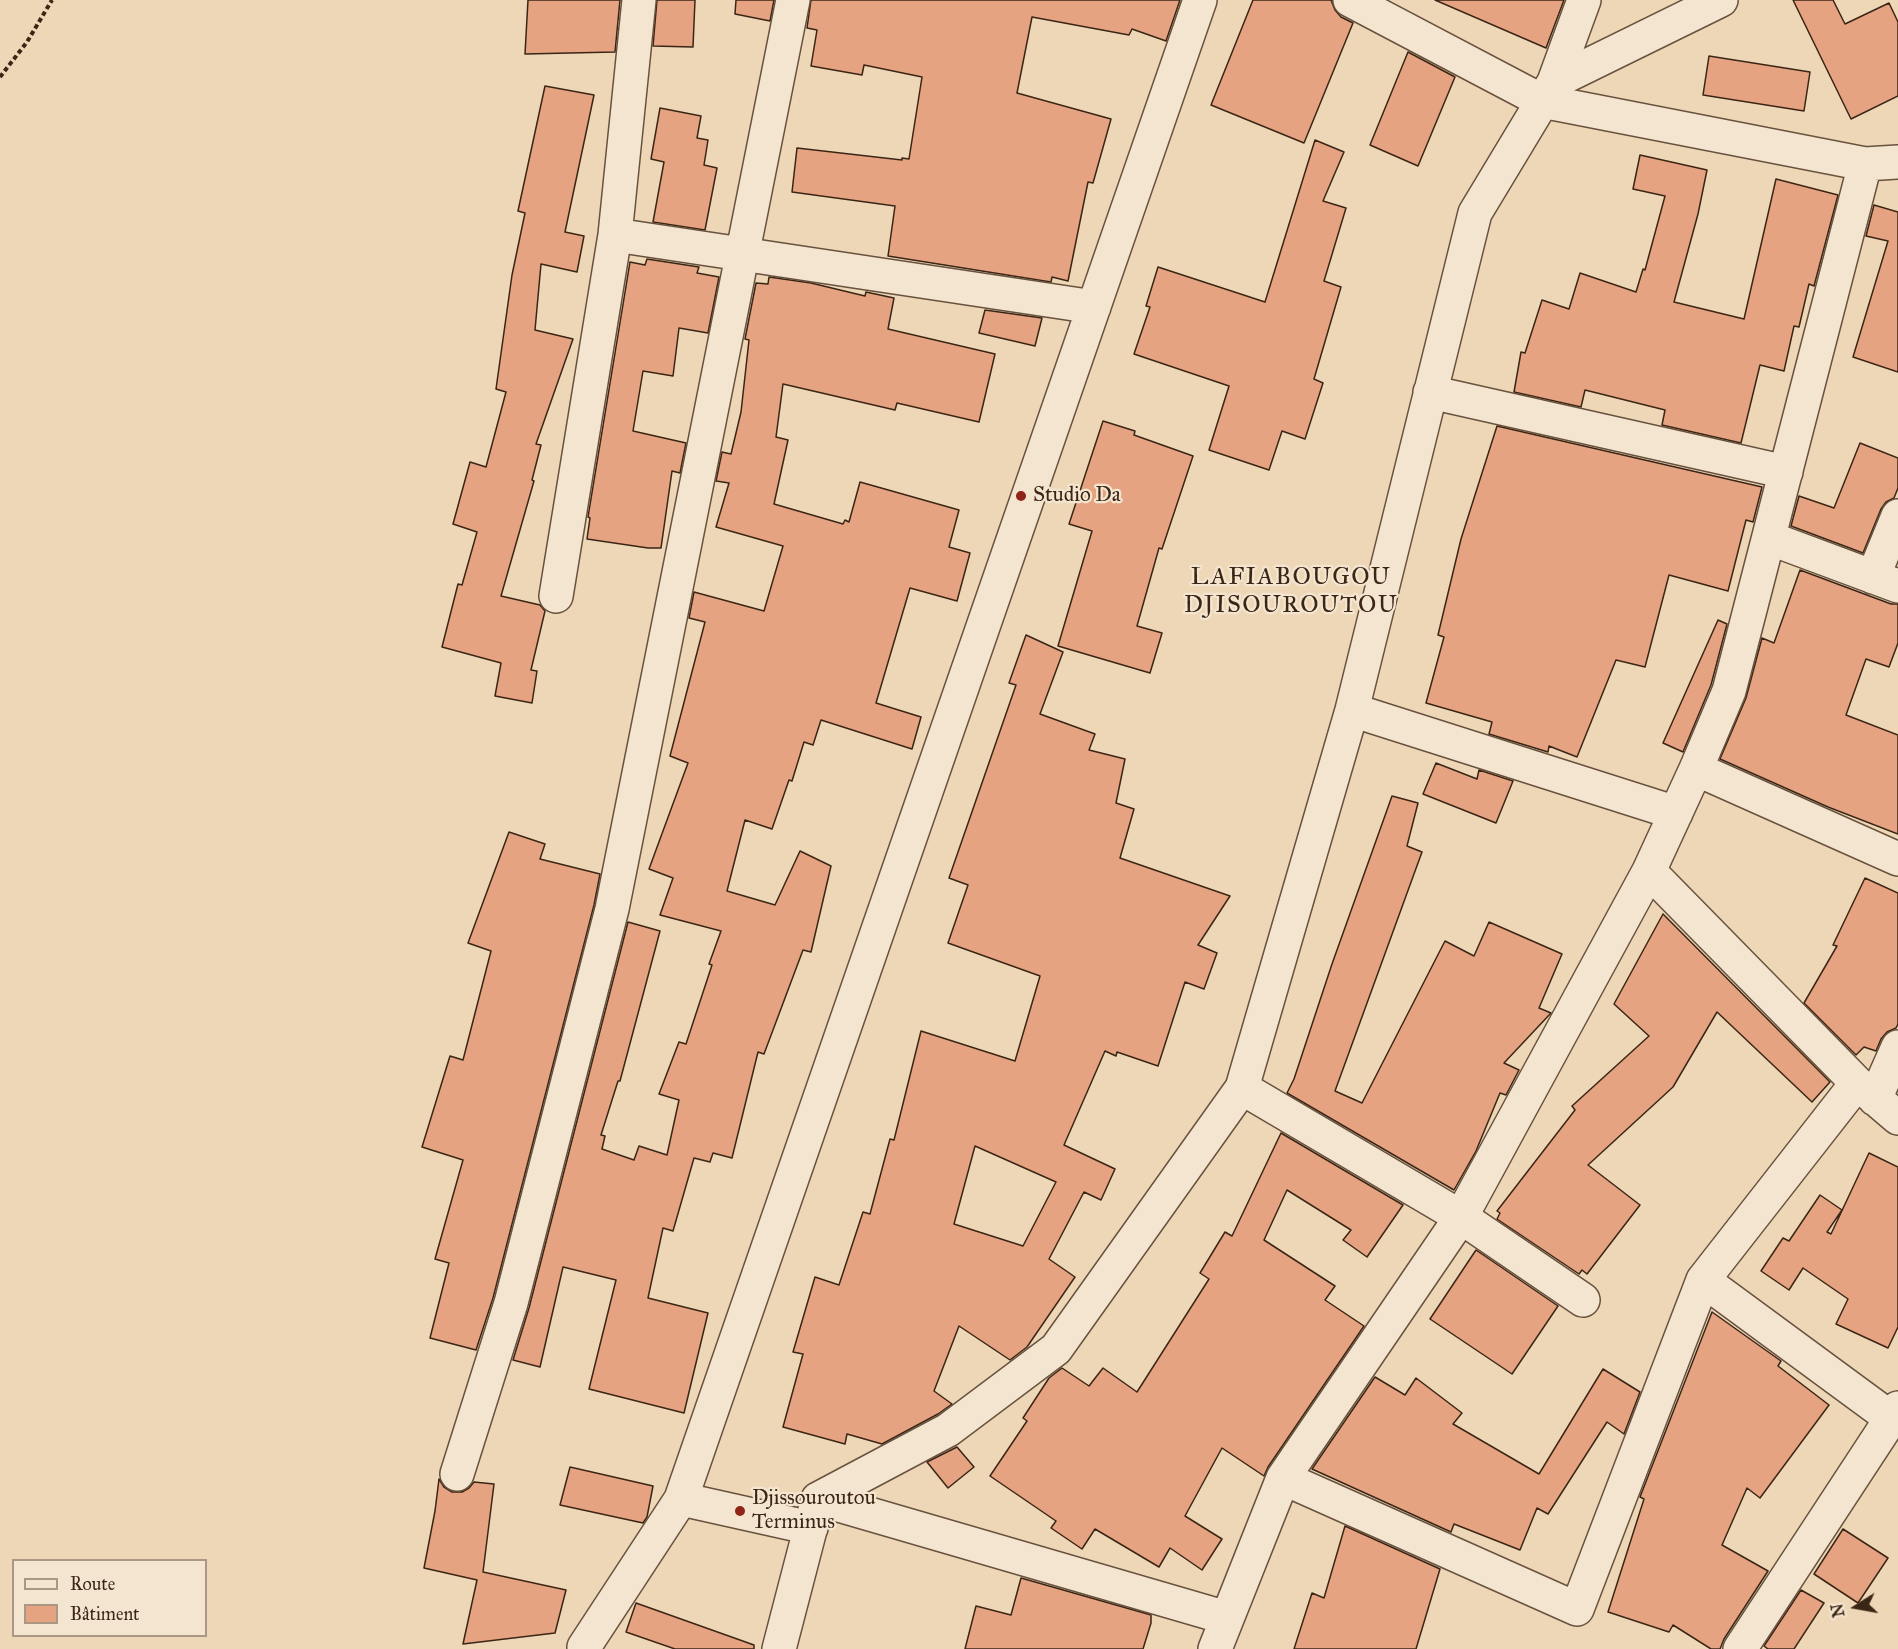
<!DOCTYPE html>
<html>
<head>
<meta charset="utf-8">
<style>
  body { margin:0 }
  #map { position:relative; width:1898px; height:1649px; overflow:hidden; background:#eed7b7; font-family:"IM FELL Great Primer",serif }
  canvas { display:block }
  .legend { position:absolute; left:12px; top:1559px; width:195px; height:78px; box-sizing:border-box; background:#f4e5d0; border:2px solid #aa9885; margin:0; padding:8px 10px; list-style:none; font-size:18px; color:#3b2515 }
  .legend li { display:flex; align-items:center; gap:12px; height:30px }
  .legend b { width:30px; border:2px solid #aa9885 }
  .north { position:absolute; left:1826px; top:1577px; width:60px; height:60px; -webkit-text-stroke:4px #f4e5d0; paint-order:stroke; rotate:259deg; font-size:16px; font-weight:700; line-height:24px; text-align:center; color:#3b2515 }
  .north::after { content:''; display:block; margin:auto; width:21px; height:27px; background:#3b2515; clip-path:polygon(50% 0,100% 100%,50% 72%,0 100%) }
</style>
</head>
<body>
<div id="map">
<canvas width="1898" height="1649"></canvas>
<ul class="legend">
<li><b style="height:8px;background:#f4e5d0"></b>Route</li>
<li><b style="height:16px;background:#e5a381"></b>Bâtiment</li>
</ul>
<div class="north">N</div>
</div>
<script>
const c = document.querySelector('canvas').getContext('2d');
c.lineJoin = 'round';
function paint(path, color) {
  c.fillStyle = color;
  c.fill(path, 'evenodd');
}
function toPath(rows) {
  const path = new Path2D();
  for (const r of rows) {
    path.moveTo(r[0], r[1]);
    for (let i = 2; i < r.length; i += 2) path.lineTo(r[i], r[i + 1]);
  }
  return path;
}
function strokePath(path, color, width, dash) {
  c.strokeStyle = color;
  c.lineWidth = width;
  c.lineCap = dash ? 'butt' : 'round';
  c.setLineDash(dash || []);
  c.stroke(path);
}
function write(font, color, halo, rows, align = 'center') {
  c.font = font + ' "IM FELL Great Primer",serif';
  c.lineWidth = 4.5;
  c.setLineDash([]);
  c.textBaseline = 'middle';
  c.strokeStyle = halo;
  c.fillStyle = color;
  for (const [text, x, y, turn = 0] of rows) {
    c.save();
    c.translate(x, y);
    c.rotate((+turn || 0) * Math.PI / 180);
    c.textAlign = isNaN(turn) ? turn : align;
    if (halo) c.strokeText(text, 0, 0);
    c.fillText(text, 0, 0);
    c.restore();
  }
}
const building = toPath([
  [528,0,620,0,615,52,525,54,528,0],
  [657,0,695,0,693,47,653,46,657,0],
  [736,0,774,0,770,21,735,14,736,0],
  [811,0,1180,0,1166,41,1132,29,1129,35,1032,17,1017,93,1111,119,1093,183,1088,182,1068,281,1052,277,1051,282,888,256,895,206,792,192,797,148,902,160,902,158,909,159,922,77,864,65,862,75,811,66,817,30,807,28,811,0],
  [1253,0,1331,0,1335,10,1341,17,1353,23,1304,143,1211,105,1253,0],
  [1435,0,1564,0,1546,48,1435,0],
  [1793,0,1833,0,1845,24,1889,3,1898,22,1898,96,1851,119,1793,0],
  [1408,52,1455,77,1418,166,1370,145,1408,52],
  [1709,56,1810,72,1804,111,1703,95,1709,56],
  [545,86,594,95,565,232,584,236,577,272,541,264,535,330,573,339,536,444,541,445,532,480,534,481,501,596,540,605,545,611,531,670,537,671,532,703,495,696,501,663,442,647,458,584,462,585,477,532,453,524,470,462,486,467,506,392,496,389,512,275,525,213,518,211,545,86],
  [660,108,701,116,697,138,708,140,704,165,717,168,705,230,653,222,664,162,651,159,660,108],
  [1315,140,1344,152,1323,201,1346,208,1324,281,1341,287,1314,379,1323,383,1305,439,1282,431,1269,470,1209,450,1229,386,1134,354,1150,307,1146,306,1158,267,1265,302,1315,140],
  [1640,155,1707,170,1698,214,1674,302,1744,319,1776,179,1838,195,1814,286,1809,284,1799,327,1794,326,1784,371,1760,365,1741,443,1662,425,1665,410,1585,390,1581,407,1514,392,1521,352,1525,353,1542,300,1569,309,1580,273,1636,292,1643,269,1645,270,1665,196,1633,189,1640,155],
  [1874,205,1898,212,1898,372,1853,357,1888,241,1866,236,1874,205],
  [647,259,699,267,697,273,719,277,708,333,679,328,673,376,643,371,633,431,686,443,680,473,672,471,661,548,648,548,587,539,590,518,588,517,630,262,645,265,647,259],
  [769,277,811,283,865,296,866,292,894,298,888,329,995,354,979,422,897,403,895,410,783,384,776,437,788,440,774,504,843,524,845,520,849,522,860,482,959,510,949,547,970,553,957,601,910,588,876,703,921,717,912,749,821,720,813,745,804,742,792,781,789,780,772,829,745,820,727,891,775,905,800,851,831,866,811,952,803,950,764,1054,758,1052,732,1158,713,1153,710,1162,694,1158,673,1231,663,1228,648,1298,708,1313,684,1413,589,1389,616,1280,563,1267,540,1367,513,1360,529,1308,628,922,660,931,620,1081,618,1081,601,1135,605,1136,602,1149,634,1160,639,1146,667,1155,679,1100,659,1094,679,1042,686,1044,712,965,709,964,721,931,660,915,673,878,649,869,688,763,670,756,705,622,689,618,694,592,764,611,783,546,716,527,729,483,716,481,722,452,731,454,741,412,749,340,745,339,756,283,768,284,769,277],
  [985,310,1042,318,1035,346,979,333,985,310],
  [1103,421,1135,431,1134,435,1193,456,1162,549,1159,548,1137,626,1162,633,1150,673,1058,646,1092,531,1069,524,1103,421],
  [1497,426,1762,487,1753,522,1746,520,1728,591,1669,575,1645,667,1616,660,1577,757,1549,746,1548,752,1489,734,1492,722,1426,703,1444,637,1438,635,1461,539,1497,426],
  [1860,443,1898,458,1898,488,1894,498,1886,502,1881,509,1863,553,1791,526,1799,496,1834,508,1860,443],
  [1800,570,1891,604,1898,604,1898,643,1889,667,1866,659,1846,715,1898,735,1898,834,1828,807,1720,759,1746,698,1762,638,1774,643,1800,570],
  [1718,620,1727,624,1711,685,1683,752,1663,743,1718,620],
  [1026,635,1063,652,1040,714,1095,734,1089,750,1125,759,1116,803,1134,809,1120,858,1230,896,1198,945,1217,953,1204,989,1185,982,1158,1066,1117,1052,1116,1056,1105,1051,1064,1145,1115,1169,1101,1200,1084,1192,1049,1259,1075,1277,1027,1347,1010,1360,959,1326,934,1391,952,1404,938,1414,882,1444,847,1434,845,1444,783,1427,803,1354,793,1352,815,1277,839,1285,863,1212,870,1214,890,1139,894,1140,921,1031,1015,1061,1040,976,948,943,968,885,949,878,1016,685,1009,683,1026,635],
  [975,1146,1056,1182,1023,1246,954,1224,975,1146],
  [1436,763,1477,779,1479,770,1513,781,1496,823,1423,794,1436,763],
  [1392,796,1418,803,1407,846,1422,852,1335,1091,1362,1103,1445,941,1474,956,1489,922,1562,954,1539,1008,1551,1013,1504,1063,1519,1070,1506,1095,1500,1093,1476,1151,1454,1190,1287,1093,1294,1079,1332,964,1392,796],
  [509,832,545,844,540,859,600,874,594,905,493,1298,476,1350,430,1338,449,1263,435,1259,463,1160,422,1147,450,1056,463,1060,491,951,468,943,509,832],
  [1865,878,1898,893,1898,1024,1896,1028,1887,1032,1881,1039,1876,1051,1864,1047,1856,1055,1804,1003,1837,946,1833,945,1865,878],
  [1663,914,1830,1082,1812,1102,1717,1012,1673,1087,1588,1165,1640,1205,1587,1274,1582,1270,1579,1274,1497,1219,1500,1213,1497,1211,1575,1110,1572,1106,1649,1036,1614,1004,1663,914],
  [1281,1133,1403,1205,1367,1257,1343,1240,1351,1230,1287,1190,1264,1240,1335,1286,1325,1300,1364,1326,1268,1467,1264,1476,1222,1448,1185,1516,1222,1539,1202,1570,1170,1548,1159,1567,1095,1529,1082,1549,1051,1528,1056,1521,990,1476,1027,1421,1023,1418,1049,1378,1062,1368,1089,1386,1103,1368,1137,1392,1209,1279,1200,1273,1225,1232,1232,1236,1281,1133],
  [1869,1153,1898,1167,1898,1327,1888,1348,1836,1324,1848,1299,1803,1268,1789,1290,1761,1271,1783,1238,1789,1241,1820,1195,1842,1210,1827,1232,1831,1234,1869,1153],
  [1476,1250,1558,1306,1512,1374,1430,1319,1476,1250],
  [1712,1312,1781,1361,1778,1366,1829,1405,1760,1498,1747,1488,1722,1545,1768,1571,1724,1639,1720,1649,1711,1649,1673,1625,1669,1632,1608,1612,1644,1499,1640,1497,1712,1312],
  [1603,1369,1640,1392,1624,1434,1607,1422,1548,1514,1537,1508,1520,1550,1454,1524,1451,1532,1312,1469,1375,1377,1405,1395,1416,1378,1462,1413,1453,1424,1539,1474,1603,1369],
  [957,1447,974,1467,948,1488,927,1462,957,1447],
  [570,1467,653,1486,647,1517,643,1523,560,1505,570,1467],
  [439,1479,444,1487,452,1492,462,1492,469,1488,474,1482,494,1484,483,1572,566,1590,555,1633,463,1644,477,1580,424,1568,435,1511,439,1479],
  [1345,1526,1440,1569,1416,1649,1294,1649,1312,1593,1324,1598,1345,1526],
  [1843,1529,1888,1558,1858,1603,1814,1574,1843,1529],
  [1021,1578,1151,1615,1151,1623,1143,1649,965,1649,976,1606,1011,1615,1021,1578],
  [1801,1590,1824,1603,1794,1649,1768,1649,1764,1646,1801,1590],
  [636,1603,754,1645,754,1649,675,1649,626,1632,636,1603]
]);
const path = toPath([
  [0,77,27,42,52,0]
]);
const minor = toPath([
  [1350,0,1542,101,1865,164,1898,162],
  [1554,82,1721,0],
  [615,235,1094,307],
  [1430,392,1786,472],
  [1769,538,1898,586],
  [1873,577,1898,516],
  [556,596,615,235,639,0],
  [1352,710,1676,813],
  [1696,769,1898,859],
  [1649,871,1857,1083,1898,1118],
  [1242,1088,1461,1217,1583,1300],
  [1875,1099,1898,1047],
  [1703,1280,1892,1419],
  [457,1474,511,1303,612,909,793,0],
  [1283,1478,1577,1609,1703,1280,1857,1083],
  [681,1499,811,1528],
  [818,1499,1227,1618],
  [584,1647,681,1499,1200,0],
  [779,1649,818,1499,948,1430,1056,1349,1242,1088,1352,710,1475,213,1554,82,1584,0],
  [1215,1649,1283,1478,1461,1217,1649,871,1696,769,1729,691,1865,164],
  [1740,1649,1898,1408]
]);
const markers = [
  [1021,496,6,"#8f2418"],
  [740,1511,6,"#8f2418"]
];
const poiNames = [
  ["Studio Da",1033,496],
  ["Djissouroutou",752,1499],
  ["Terminus",752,1523]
];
const quarterNames = [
  ["LAFIABOUGOU",1291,578],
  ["DJISOUROUTOU",1291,606]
];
paint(building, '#e5a381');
strokePath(building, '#3b2515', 1.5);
strokePath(minor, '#68523e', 36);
strokePath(path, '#3b2515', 4, [4.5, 3]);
strokePath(minor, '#f4e5d0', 33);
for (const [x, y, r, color] of markers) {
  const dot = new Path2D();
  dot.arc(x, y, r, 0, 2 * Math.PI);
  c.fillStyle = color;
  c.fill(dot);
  strokePath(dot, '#f4e5d0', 2);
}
write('21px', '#3b2515', '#f4e5d0', poiNames, 'left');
c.letterSpacing = '1.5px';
write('24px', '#3b2515', '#f4e5d0', quarterNames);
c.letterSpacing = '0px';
</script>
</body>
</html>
